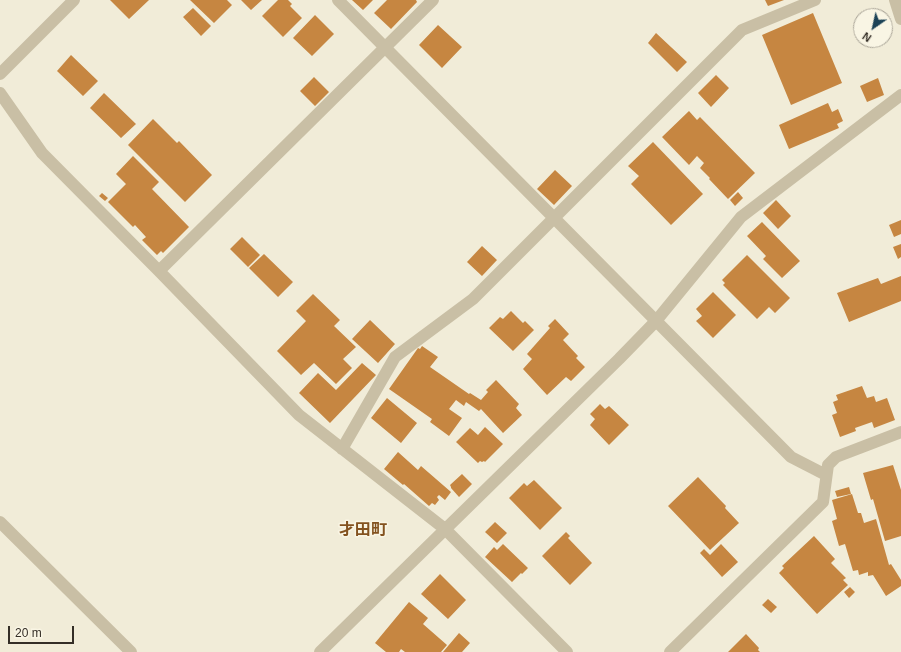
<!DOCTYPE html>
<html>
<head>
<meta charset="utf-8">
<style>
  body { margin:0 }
  #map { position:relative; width:901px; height:652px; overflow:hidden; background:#f1ecd8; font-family:Arial,sans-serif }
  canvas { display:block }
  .north { position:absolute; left:853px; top:8px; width:40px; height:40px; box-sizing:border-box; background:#f9f5e4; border:1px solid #aaa598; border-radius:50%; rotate:214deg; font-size:11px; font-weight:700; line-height:16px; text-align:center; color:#342e26 }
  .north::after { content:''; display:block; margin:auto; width:14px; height:18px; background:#1c4256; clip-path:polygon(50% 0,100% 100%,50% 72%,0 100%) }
  .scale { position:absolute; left:8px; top:626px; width:66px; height:18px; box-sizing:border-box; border:2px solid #342e26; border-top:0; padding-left:5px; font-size:12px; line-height:14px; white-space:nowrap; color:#342e26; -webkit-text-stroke:3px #f9f5e4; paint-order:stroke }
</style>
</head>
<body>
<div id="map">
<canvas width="901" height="652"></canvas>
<div class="north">N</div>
<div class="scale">20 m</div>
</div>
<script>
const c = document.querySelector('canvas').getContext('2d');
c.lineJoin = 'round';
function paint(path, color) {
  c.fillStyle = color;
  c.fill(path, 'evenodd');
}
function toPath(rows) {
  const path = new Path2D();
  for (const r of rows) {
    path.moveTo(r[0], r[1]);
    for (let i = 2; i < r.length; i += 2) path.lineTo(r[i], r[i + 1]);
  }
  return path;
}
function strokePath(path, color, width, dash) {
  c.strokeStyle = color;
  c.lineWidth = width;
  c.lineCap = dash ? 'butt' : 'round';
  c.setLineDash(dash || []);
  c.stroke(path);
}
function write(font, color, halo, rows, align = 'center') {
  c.font = font + ' Arial,"Noto Sans JP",sans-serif';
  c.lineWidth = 3;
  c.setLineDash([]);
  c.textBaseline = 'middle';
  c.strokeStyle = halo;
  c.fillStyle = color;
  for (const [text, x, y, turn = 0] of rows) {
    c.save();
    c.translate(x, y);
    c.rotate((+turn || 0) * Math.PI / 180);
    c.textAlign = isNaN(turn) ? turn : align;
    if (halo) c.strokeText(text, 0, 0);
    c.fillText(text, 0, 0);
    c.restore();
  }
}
const building = toPath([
  [110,0,149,0,129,19],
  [190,0,227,0,232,5,214,23],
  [241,0,262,0,251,10],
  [278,0,288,0,292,4,290,6,302,18,283,37,262,16],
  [352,0,373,0,363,10],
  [387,0,416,0,417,2,391,29,374,13],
  [765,0,784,0,768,6],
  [193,8,211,26,201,36,183,17],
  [813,13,842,83,791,105,762,35],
  [315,15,334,34,312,56,293,38],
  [438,25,462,47,442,68,419,45],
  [656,33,687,62,677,72,648,43],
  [71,55,98,81,83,96,57,71],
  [716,75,729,88,711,107,698,93],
  [314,77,329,92,315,106,300,91],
  [878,78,884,95,867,102,860,86],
  [104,93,136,124,121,138,90,108],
  [828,103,832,112,838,109,843,121,837,124,839,128,789,149,779,125],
  [689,111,697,120,700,117,755,173,728,199,709,179,710,178,700,168,704,163,697,156,689,165,662,137],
  [153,119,177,143,179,141,212,175,185,202,128,145],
  [653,142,703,194,671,225,631,184,639,176,628,166],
  [133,156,159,182,152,189,189,227,163,253,161,251,157,255,142,240,146,237,135,225,133,227,108,202,126,184,116,174],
  [555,170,572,186,554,205,537,189],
  [738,192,743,198,735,206,730,200],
  [102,193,108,198,105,201,99,196],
  [776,200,791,216,778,229,763,213],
  [901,220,901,234,894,237,889,225],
  [762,222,800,261,782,278,763,259,766,256,747,236],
  [242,237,260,255,248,267,230,249],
  [901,244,901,257,898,259,893,247],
  [482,246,497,260,482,276,467,262],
  [264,254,293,282,278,297,249,268],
  [747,255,790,298,775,313,769,307,757,319,723,285,725,283,722,280],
  [901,276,901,301,849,322,837,293,878,278,881,284],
  [713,292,736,315,713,338,696,321,702,316,696,309],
  [313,294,340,320,334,326,356,347,343,359,352,368,336,384,314,363,301,375,277,351,306,321,296,311],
  [511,311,523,323,525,321,534,330,513,351,489,328,500,317,503,319],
  [555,319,569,334,563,340,578,356,576,358,585,367,571,381,566,377,547,395,523,369,532,359,527,354,550,328,548,326],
  [370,320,395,344,378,363,352,339],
  [422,346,438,357,430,367,469,394,470,393,481,400,488,392,486,390,496,380,519,404,516,408,522,415,503,433,481,409,479,411,466,402,464,406,456,400,449,409,462,418,449,436,430,422,432,419,389,389,418,348,420,349],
  [362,363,376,375,330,423,299,393,318,373,336,390],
  [862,386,867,398,874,396,876,402,887,398,895,420,874,428,872,422,855,428,856,431,840,437,832,415,837,413,833,402,838,400,836,395],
  [387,398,417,423,401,443,371,418],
  [600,404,605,409,609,406,629,425,609,445,590,425,595,419,590,414],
  [485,427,503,444,485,462,484,461,482,462,480,461,478,463,456,442,470,428,478,435],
  [398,452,418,470,421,466,451,492,445,500,439,495,437,497,439,500,435,505,432,503,429,506,404,484,403,485,384,469],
  [893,465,901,490,901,536,885,541,873,499,871,500,863,473],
  [462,474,472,484,459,497,451,488,451,487,450,485],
  [698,477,726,506,725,508,739,523,710,550,668,506],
  [534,480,562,508,540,530,509,498,524,483,527,486],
  [849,487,851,494,837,497,835,491],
  [852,494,858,513,861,513,864,523,876,519,889,565,891,564,901,580,901,586,886,596,873,575,868,576,868,572,859,575,858,570,853,571,845,544,839,546,832,521,837,519,832,500],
  [495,522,507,533,497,543,485,532],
  [566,532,570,536,568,538,592,563,570,585,542,556],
  [814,536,835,559,831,563,846,578,843,580,848,585,817,614,779,573,784,568,782,566],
  [503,544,528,568,522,574,521,573,512,582,485,557,494,547,497,550],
  [721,544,738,562,722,577,700,553,704,549,710,555],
  [440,574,466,600,448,619,421,594],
  [850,587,855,592,849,598,844,592],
  [768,599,777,607,771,613,762,605],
  [409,602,428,618,423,624,447,645,441,652,405,652,401,649,399,652,386,652,375,643],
  [459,633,470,643,462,652,443,652],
  [746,634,759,648,758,650,760,652,728,652]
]);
const minor = toPath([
  [338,0,791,457,826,475],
  [895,0,901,19],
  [0,74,74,0],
  [0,93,42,153,159,271,299,415,445,529,567,652],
  [159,271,433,0],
  [342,449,395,357,473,299,742,30,815,0],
  [0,522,131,652],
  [320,652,619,359,656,321,741,217,901,95],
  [670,652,823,502,828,465,836,457,901,432]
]);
const quarterNames = [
  ["才田町",363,531]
];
paint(building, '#c68641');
strokePath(minor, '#c9bfa5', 12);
write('bold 16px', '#83521f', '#f9f5e4', quarterNames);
</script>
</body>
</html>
